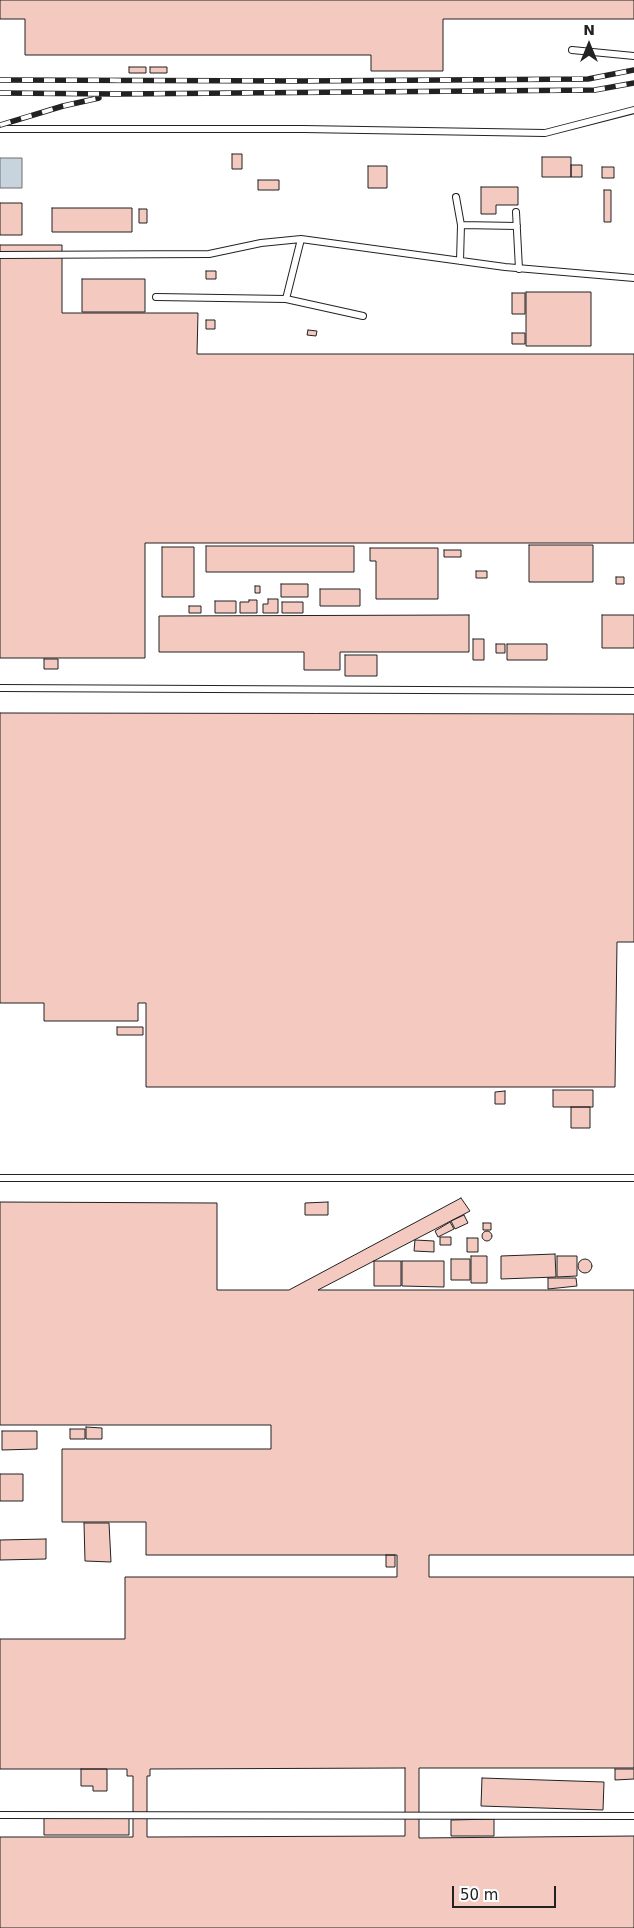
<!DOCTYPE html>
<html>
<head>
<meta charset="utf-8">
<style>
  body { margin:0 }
  #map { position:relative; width:634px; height:1928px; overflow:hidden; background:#fff; font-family:"DejaVu Sans",sans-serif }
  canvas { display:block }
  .north { position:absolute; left:564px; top:20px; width:50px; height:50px; -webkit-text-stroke:4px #fff; paint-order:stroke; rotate:0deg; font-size:14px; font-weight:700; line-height:20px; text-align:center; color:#222 }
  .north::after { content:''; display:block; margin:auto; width:18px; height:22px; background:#222; clip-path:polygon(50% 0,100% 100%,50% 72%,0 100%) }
  .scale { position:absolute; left:452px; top:1886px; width:104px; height:22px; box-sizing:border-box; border:2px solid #222; border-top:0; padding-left:6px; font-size:15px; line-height:18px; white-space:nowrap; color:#222; -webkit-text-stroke:4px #fff; paint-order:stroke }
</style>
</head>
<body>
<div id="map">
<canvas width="634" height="1928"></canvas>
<div class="north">N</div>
<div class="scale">50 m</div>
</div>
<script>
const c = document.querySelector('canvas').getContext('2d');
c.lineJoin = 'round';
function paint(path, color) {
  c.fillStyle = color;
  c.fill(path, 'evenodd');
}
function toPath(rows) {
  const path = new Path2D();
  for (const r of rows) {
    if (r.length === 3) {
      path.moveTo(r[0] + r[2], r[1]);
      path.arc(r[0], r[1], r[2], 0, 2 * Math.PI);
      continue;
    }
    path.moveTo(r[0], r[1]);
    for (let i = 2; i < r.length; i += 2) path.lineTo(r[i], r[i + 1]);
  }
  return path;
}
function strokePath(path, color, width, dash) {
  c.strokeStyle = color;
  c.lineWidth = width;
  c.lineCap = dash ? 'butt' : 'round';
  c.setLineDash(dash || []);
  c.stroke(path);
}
const water = toPath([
  [0,158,22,158,22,188,0,188,0,158]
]);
const building = toPath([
  [0,0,634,0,634,19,443,19,443,71,371,71,371,55,25,55,25,19,0,19,0,0],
  [129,67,146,67,146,73,129,73,129,67],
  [150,67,167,67,167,73,150,73,150,67],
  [232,154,242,154,242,169,232,169,232,154],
  [542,157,571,157,571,177,542,177,542,157],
  [571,165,582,165,582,177,571,177,571,165],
  [368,166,387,166,387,188,368,188,368,166],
  [602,167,614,167,614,178,602,178,602,167],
  [258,180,279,180,279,190,258,190,258,180],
  [481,187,518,187,518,205,496,205,496,214,481,214,481,187],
  [604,190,611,190,611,222,604,222,604,190],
  [0,203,22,203,22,235,0,235,0,203],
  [52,208,132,208,132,232,52,232,52,208],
  [139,209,147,209,147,223,139,223,139,209],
  [0,245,62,245,62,313,198,313,197,354,634,354,634,543,145,543,145,658,0,658,0,245],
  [206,271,216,271,216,279,206,279,206,271],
  [82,279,145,279,145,312,82,312,82,279],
  [526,292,591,292,591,346,526,346,526,292],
  [512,293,525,293,525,314,512,314,512,293],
  [206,320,215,320,215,329,206,329,206,320],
  [308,330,317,331,316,336,307,335,308,330],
  [512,333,525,333,525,344,512,344,512,333],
  [529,545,593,545,593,582,529,582,529,545],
  [206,546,354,546,354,572,206,572,206,546],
  [162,547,194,547,194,597,162,597,162,547],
  [370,548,438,548,438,599,376,599,376,561,370,561,370,548],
  [444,550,461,550,461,557,444,557,444,550],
  [476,571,487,571,487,578,476,578,476,571],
  [616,577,624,577,624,584,616,584,616,577],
  [281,584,308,584,308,597,281,597,281,584],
  [255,586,260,586,260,593,255,593,255,586],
  [320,589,360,589,360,606,320,606,320,589],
  [268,599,278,599,278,613,263,613,263,604,268,604,268,599],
  [249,600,257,600,257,613,240,613,240,602,249,602,249,600],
  [215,601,236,601,236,613,215,613,215,601],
  [282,602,303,602,303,613,282,613,282,602],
  [189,606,201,606,201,613,189,613,189,606],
  [469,615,469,652,340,652,340,670,304,670,304,652,159,652,159,616,469,615],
  [602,615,634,615,634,648,602,648,602,615],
  [473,639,484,639,484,660,473,660,473,639],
  [496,644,505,644,505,653,496,653,496,644],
  [507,644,547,644,547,660,507,660,507,644],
  [345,655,377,655,377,676,345,676,345,655],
  [44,659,58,659,58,669,44,669,44,659],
  [0,713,634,714,634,942,617,942,615,1087,146,1087,146,1003,138,1003,138,1021,44,1021,44,1003,0,1003,0,713],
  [117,1027,143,1027,143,1035,117,1035,117,1027],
  [553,1090,593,1090,593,1107,553,1107,553,1090],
  [505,1091,505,1104,495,1104,495,1092,505,1091],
  [571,1107,590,1107,590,1128,571,1128,571,1107],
  [461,1198,470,1211,318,1290,634,1290,634,1555,429,1555,429,1577,634,1577,634,1768,419,1768,419,1838,634,1836,634,1928,0,1928,0,1837,133,1837,133,1776,127,1776,127,1769,0,1769,0,1639,125,1639,125,1577,397,1577,397,1555,146,1555,146,1522,62,1522,62,1449,271,1449,271,1425,0,1425,0,1202,217,1203,217,1290,289,1290,461,1198],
  [405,1768,405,1836,147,1837,147,1776,150,1776,150,1769,405,1768],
  [328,1202,328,1215,305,1215,305,1203,328,1202],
  [464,1215,468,1223,455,1229,451,1221,464,1215],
  [450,1222,454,1229,438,1237,435,1231,450,1222],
  [483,1223,491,1223,491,1230,483,1230,483,1223],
  [487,1236,5],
  [440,1237,451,1237,451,1245,440,1245,440,1237],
  [467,1238,478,1238,478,1252,467,1252,467,1238],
  [415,1240,434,1241,434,1252,414,1251,415,1240],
  [555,1254,556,1277,501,1279,501,1256,555,1254],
  [471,1256,487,1256,487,1283,471,1283,471,1256],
  [557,1256,577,1256,577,1276,557,1277,557,1256],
  [451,1259,470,1259,470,1280,451,1280,451,1259],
  [585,1266,7],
  [374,1261,401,1261,401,1286,374,1286,374,1261],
  [402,1261,444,1261,444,1287,402,1286,402,1261],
  [548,1278,576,1278,577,1286,548,1289,548,1278],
  [86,1427,102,1428,102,1439,86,1439,86,1427],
  [70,1429,85,1429,85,1439,70,1439,70,1429],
  [2,1431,37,1431,37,1449,2,1450,2,1431],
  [0,1474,23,1474,23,1501,0,1501,0,1474],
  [84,1523,109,1523,111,1562,85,1561,84,1523],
  [46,1539,46,1559,0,1560,0,1540,46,1539],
  [386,1555,395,1555,395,1567,386,1567,386,1555],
  [81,1769,107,1769,107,1791,93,1791,93,1786,81,1786,81,1769],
  [615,1769,634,1769,634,1779,615,1780,615,1769],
  [482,1778,604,1782,603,1810,481,1806,482,1778],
  [129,1816,129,1835,44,1835,44,1817,129,1816],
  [494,1819,494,1836,451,1836,451,1820,494,1819]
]);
const lane = toPath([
  [572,50,634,56],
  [0,129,303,129,545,133,634,110],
  [456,197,461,225,460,261],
  [516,212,519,269],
  [461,225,517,226],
  [0,255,209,254,261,243,301,239,505,267,634,278],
  [156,297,286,299,363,316],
  [286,299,301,239],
  [0,688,634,691],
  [0,1178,634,1178],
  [0,1815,634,1816]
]);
const rail = toPath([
  [0,80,301,81,588,79,634,70],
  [0,93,117,94,595,90,634,83],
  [0,125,63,106,99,98]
]);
paint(water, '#c7d3dd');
strokePath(water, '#6f6f6f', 1);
paint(building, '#f3c9c0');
strokePath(building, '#222', 1);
strokePath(lane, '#222', 8);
strokePath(lane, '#fff', 6);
strokePath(rail, '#222', 5.5);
strokePath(rail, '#fff', 4, [11]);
</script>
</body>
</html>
